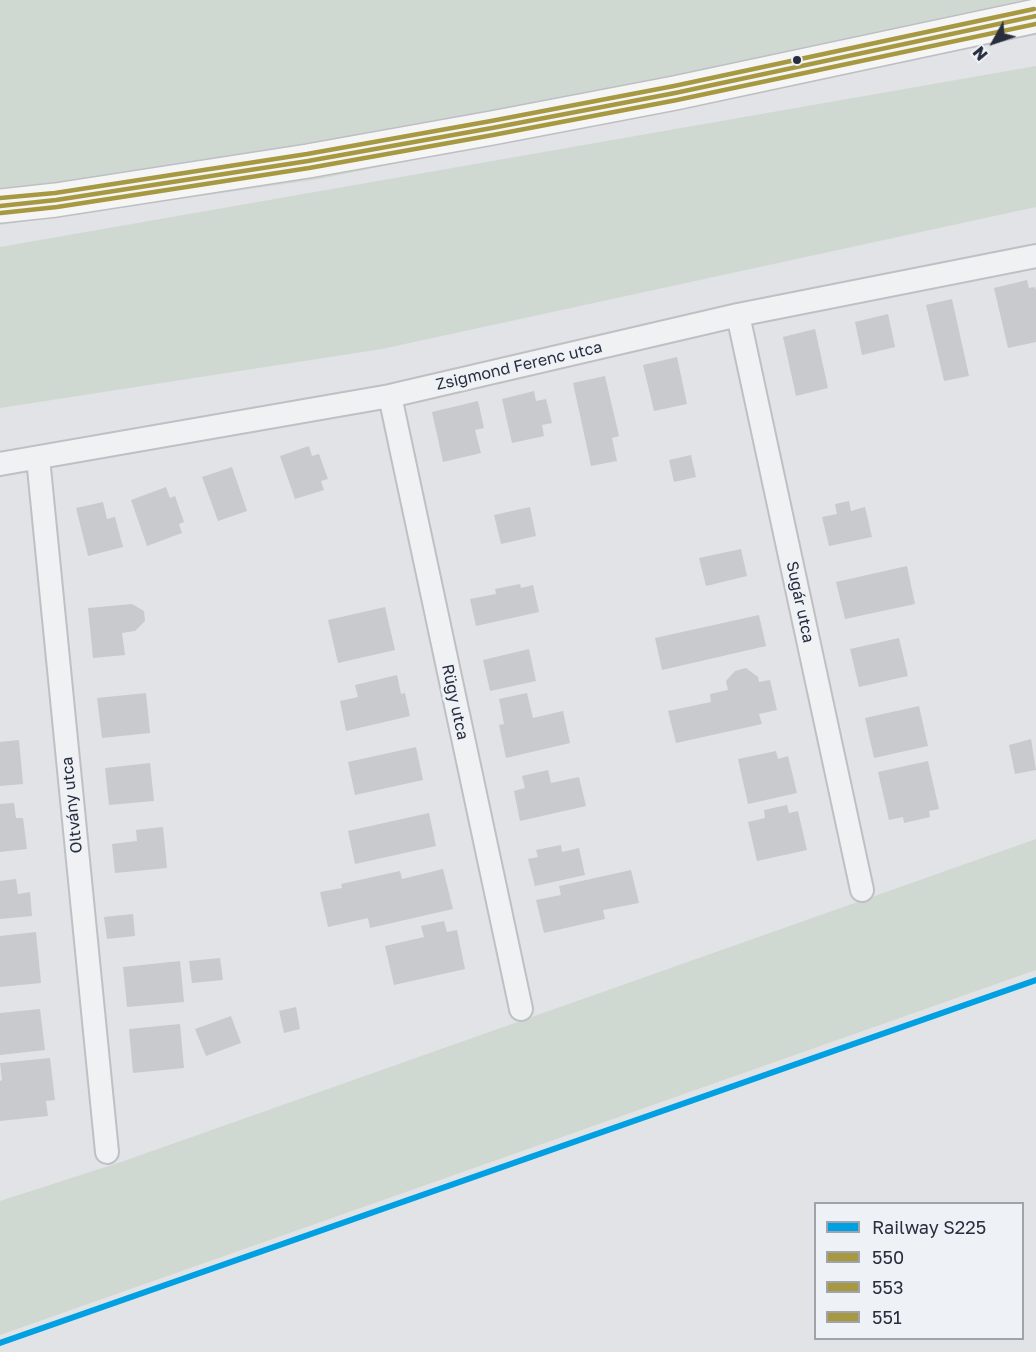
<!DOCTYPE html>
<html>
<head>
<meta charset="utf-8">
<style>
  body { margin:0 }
  #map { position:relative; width:1036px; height:1352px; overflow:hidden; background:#e1e3e6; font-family:"Golos Text",sans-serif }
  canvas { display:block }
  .legend { position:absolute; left:814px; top:1202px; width:210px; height:138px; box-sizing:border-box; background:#eef1f5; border:2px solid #9fa3ac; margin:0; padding:8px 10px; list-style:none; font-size:18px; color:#282e3e }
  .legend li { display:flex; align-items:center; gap:12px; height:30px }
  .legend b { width:30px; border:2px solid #9fa3ac }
  .north { position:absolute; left:964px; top:12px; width:60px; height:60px; -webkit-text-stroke:4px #eef1f5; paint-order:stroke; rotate:230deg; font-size:16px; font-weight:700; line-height:24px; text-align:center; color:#282e3e }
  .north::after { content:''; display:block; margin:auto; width:21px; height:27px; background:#282e3e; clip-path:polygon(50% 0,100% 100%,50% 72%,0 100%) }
</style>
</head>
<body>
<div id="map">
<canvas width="1036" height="1352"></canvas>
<ul class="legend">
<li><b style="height:8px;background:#00a0e3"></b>Railway S225</li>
<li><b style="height:8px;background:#a79941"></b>550</li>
<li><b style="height:8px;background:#a79941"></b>553</li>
<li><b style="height:8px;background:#a79941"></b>551</li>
</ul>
<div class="north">N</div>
</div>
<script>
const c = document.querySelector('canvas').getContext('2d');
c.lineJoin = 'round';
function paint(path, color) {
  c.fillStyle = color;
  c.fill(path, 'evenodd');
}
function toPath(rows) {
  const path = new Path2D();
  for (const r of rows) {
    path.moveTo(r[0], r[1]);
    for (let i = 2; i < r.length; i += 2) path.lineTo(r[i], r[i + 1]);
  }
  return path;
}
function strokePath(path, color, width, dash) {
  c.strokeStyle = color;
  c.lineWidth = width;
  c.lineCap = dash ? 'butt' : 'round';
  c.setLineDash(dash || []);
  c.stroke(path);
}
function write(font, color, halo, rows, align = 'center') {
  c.font = font + ' "Golos Text",sans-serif';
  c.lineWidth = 6;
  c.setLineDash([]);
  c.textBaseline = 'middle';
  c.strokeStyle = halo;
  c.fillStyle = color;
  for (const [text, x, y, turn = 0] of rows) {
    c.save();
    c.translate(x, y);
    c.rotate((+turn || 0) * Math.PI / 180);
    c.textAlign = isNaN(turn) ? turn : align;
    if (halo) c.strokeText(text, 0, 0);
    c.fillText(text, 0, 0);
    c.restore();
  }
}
const green = toPath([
  [0,0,1036,0,1036,35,319,179,0,225],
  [1036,66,1036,207,382,349,0,408,0,247],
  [1036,839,1036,970,0,1335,0,1201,121,1162]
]);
const building = toPath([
  [1027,280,1029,288,1035,287,1036,290,1036,342,1008,348,994,288],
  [952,299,969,376,944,381,926,305],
  [888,314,895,347,862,355,855,322],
  [815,329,828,388,796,396,783,337],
  [677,357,687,404,654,411,643,365],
  [605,376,619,436,612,438,617,461,591,466,573,383],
  [534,391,536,401,546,399,552,423,542,425,544,436,512,443,502,399],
  [478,401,484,428,475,430,481,453,443,462,432,412],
  [309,446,312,456,319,454,328,479,321,481,324,490,295,499,280,456],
  [691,455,696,477,674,482,669,460],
  [232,467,247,511,218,521,202,477],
  [166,487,170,498,175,496,184,522,179,524,182,533,147,546,131,500],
  [849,501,851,511,865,507,872,537,829,546,822,517,837,514,835,504],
  [103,502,107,519,115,517,123,547,88,556,76,508],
  [530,507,536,536,501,544,494,515],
  [741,549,747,576,706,586,699,558],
  [907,566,915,604,845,619,836,582],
  [520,584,521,588,533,585,539,612,476,626,470,599,496,594,495,589],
  [132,604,144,611,145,621,135,631,122,633,125,655,93,658,88,608],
  [385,607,395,650,338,663,328,620],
  [759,615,766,646,662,670,655,638],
  [899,638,908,676,859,687,850,649],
  [529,649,536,681,490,691,483,660],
  [746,668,758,677,759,682,770,680,777,710,759,714,762,724,676,743,668,711,711,702,710,694,728,690,726,681,735,671],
  [397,675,401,694,405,693,410,716,346,731,340,701,358,697,355,685],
  [146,693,150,733,102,738,97,698],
  [527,693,533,718,563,711,570,743,506,758,499,725,504,724,499,699],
  [919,706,928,746,874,758,865,718],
  [1031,739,1036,770,1015,774,1009,745],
  [19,740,23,784,0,786,0,742],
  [416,747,423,780,355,795,348,762],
  [776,751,778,759,788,756,797,793,748,804,738,759],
  [928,761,939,809,929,811,930,817,904,823,903,817,889,820,878,772],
  [150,763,154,801,109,805,105,768],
  [548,770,551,783,579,777,586,806,520,821,514,791,525,788,522,776],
  [14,803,16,818,23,818,27,849,0,852,0,804],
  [787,805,789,813,798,811,807,850,757,861,748,822,765,818,764,810],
  [429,813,436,846,355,864,348,831],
  [163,827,167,868,115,873,112,844,137,841,136,830],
  [561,845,562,852,579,848,585,875,535,886,528,859,538,857,536,850],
  [443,869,453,909,370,928,368,918,328,927,320,892,342,888,341,884,400,871,402,879],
  [631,870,639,903,603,910,605,919,544,933,536,900,561,895,559,886],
  [16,879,18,894,30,892,32,916,0,919,0,881],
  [133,914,135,936,107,939,104,917],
  [444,921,447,932,457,930,465,969,394,985,385,946,424,937,421,926],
  [36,932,41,983,0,987,0,936],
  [220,958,223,980,192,983,189,961],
  [180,961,184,1002,127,1007,123,967],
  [296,1007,300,1029,284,1033,279,1011],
  [40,1009,45,1050,0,1055,0,1013],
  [231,1016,241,1043,206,1056,195,1029],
  [180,1024,184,1068,133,1073,129,1029],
  [50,1058,55,1100,46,1101,48,1116,0,1121,0,1081,2,1080,0,1063]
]);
const minor = toPath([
  [738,315,862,890],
  [390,396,521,1009],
  [38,458,107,1152],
  [0,464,390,396,738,315,1036,256]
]);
const primary = toPath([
  [0,206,56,200,308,161,492,128,675,93,1036,16]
]);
const bus1 = toPath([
  [0,206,56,200,308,161,492,128,675,93,1036,16]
]);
const bus2 = toPath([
  [1,213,57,207,309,168,493,135,677,100,1036,24]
]);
const bus3 = toPath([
  [0,198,55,193,307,154,491,121,674,86,1034,9]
]);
const rail1 = toPath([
  [0,1343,1036,980]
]);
const markers = [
  [797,60,5,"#282e3e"]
];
const streetNames = [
  ["Zsigmond Ferenc utca",519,366,-13],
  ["Sugár utca",800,602,78],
  ["Rügy utca",455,702,78],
  ["Oltvány utca",72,805,-96]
];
paint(green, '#d0d9d1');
paint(building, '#c8cace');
strokePath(minor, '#bec0c3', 26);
strokePath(primary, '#bdbfc3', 36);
strokePath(minor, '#f0f1f2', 22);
strokePath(primary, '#f5f5f6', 33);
strokePath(bus1, '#a79941', 4.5);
strokePath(bus2, '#a79941', 4.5);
strokePath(bus3, '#a79941', 4.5);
strokePath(rail1, '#00a0e3', 6);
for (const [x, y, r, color] of markers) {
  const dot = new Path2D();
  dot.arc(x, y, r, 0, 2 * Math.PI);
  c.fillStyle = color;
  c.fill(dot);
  strokePath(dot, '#eef1f5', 2);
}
write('16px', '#282e3e', '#eef1f5', streetNames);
</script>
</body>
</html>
